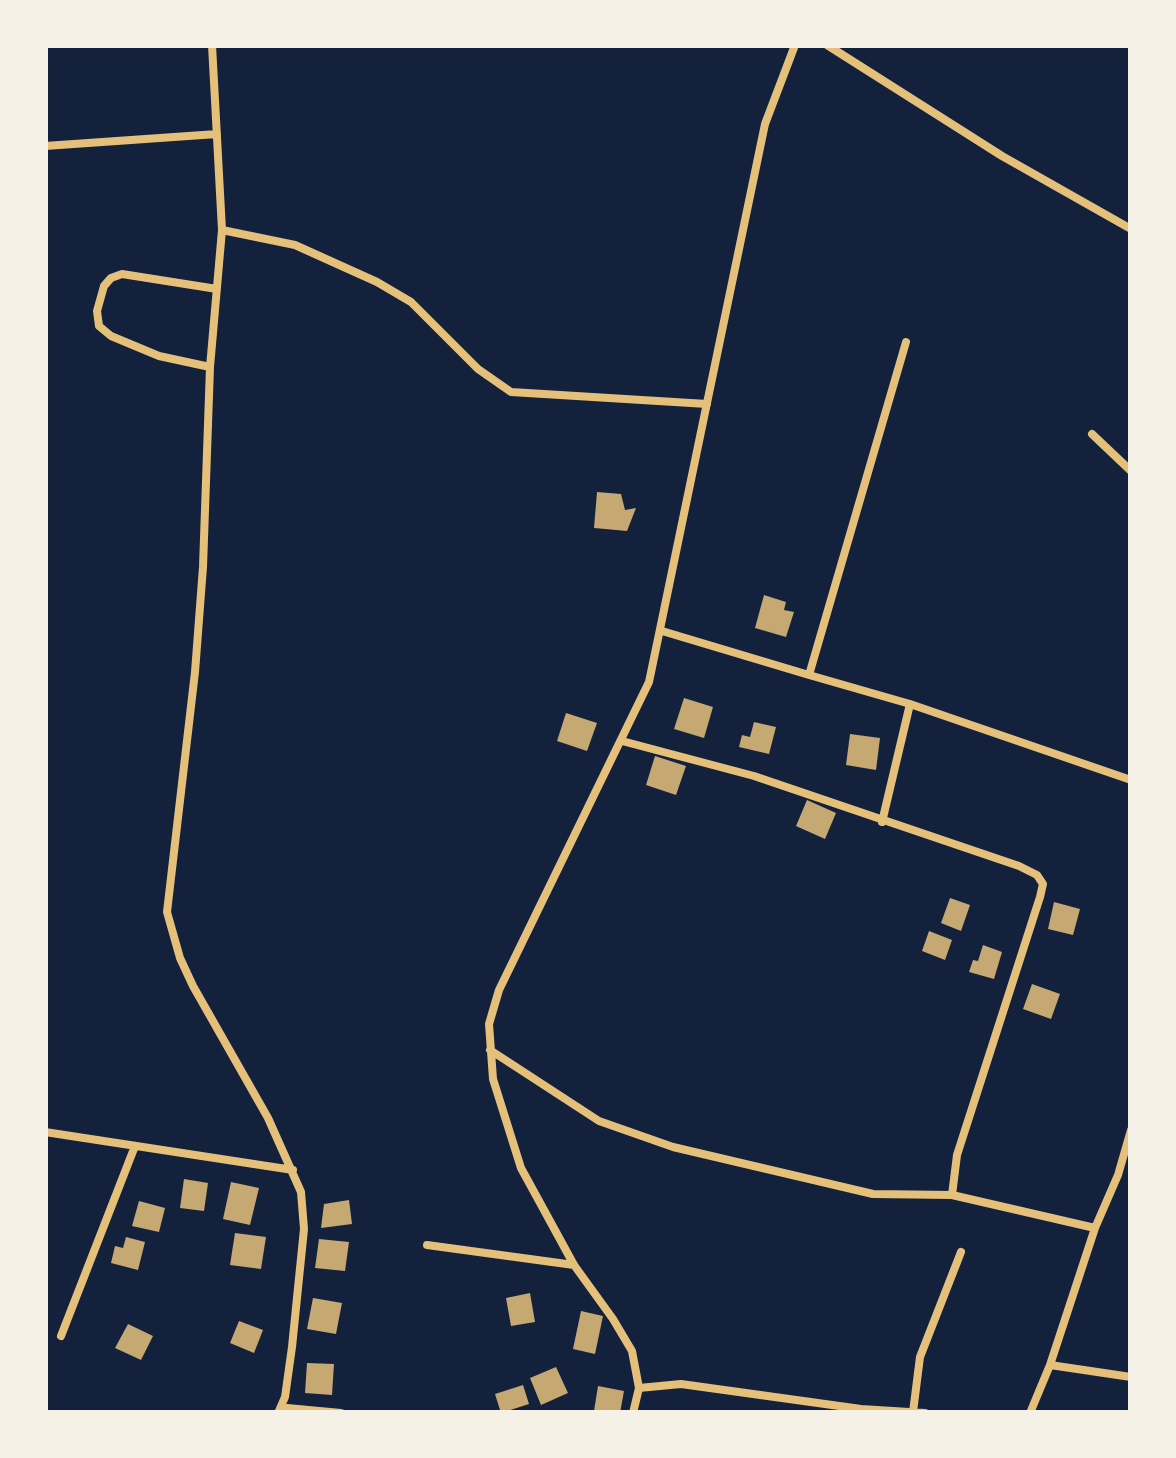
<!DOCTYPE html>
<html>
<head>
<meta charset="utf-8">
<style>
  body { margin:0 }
  #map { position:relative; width:1176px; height:1458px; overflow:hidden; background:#14213d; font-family:Rubik,sans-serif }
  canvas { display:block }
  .frame { position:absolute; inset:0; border:48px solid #f6f1e7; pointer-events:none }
</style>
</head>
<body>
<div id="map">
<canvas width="1176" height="1458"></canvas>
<div class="frame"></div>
</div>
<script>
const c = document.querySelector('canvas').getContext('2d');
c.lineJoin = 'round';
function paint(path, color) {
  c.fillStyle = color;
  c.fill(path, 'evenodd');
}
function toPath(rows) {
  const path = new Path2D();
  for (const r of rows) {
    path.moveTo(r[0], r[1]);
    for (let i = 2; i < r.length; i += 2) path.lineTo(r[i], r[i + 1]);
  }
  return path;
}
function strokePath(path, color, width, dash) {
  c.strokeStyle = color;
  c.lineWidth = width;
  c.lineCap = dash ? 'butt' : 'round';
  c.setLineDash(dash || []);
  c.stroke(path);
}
const building = toPath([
  [597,492,621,494,625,510,636,508,627,531,594,528],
  [764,595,786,602,784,610,794,612,786,637,755,628],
  [684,698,713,707,704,738,674,729],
  [566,713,597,723,587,751,557,741],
  [754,722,776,727,769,754,739,747,742,735,750,737],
  [850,734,880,738,876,770,846,765],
  [655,756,686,766,676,795,646,785],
  [807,800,836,813,825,839,796,826],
  [950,898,970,905,961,931,941,923],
  [1054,902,1080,909,1073,935,1048,929],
  [929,931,952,940,945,960,922,951],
  [983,945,1002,952,994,979,969,972,973,960,978,961],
  [1032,984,1060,994,1051,1019,1023,1009],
  [184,1179,208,1183,204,1211,180,1208],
  [231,1182,259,1188,250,1225,223,1219],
  [349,1200,352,1224,321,1228,324,1204],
  [139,1201,165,1208,159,1232,132,1226],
  [235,1233,266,1237,261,1269,230,1265],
  [126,1237,145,1242,138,1270,111,1263,115,1246,123,1248],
  [319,1239,349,1242,345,1271,315,1268],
  [530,1293,535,1322,511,1326,506,1298],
  [313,1298,342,1303,336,1334,307,1329],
  [581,1311,603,1316,595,1354,573,1349],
  [239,1321,263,1330,254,1353,230,1343],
  [128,1324,153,1336,141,1360,115,1348],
  [307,1363,334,1364,332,1395,305,1393],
  [556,1367,568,1393,541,1405,530,1378],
  [523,1385,529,1404,501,1413,495,1394],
  [598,1386,624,1391,620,1413,594,1411]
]);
const minor = toPath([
  [212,45,222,230,210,367,203,567,195,672,167,912,180,958,193,986,268,1118,301,1192,304,1229,292,1347,285,1397,278,1413],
  [827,45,1002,156,1131,229],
  [45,146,217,134],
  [222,230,295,245,377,282,411,302,478,369,511,392,707,404],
  [906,342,809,675,910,704,1131,780],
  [210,367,159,356,111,336,99,326,97,311,104,286,111,278,122,274,217,289],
  [1092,434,1131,471],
  [662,631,809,675],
  [882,822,910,704],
  [490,1050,599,1121,673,1147,873,1194,952,1195,957,1155,1040,897,1043,884,1037,875,1019,866,754,776,622,741],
  [45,1132,293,1170],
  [952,1195,1095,1228],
  [427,1245,574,1265],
  [61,1336,135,1146],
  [1050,1365,1131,1377],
  [639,1388,681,1384,861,1409,925,1413],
  [287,1408,341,1413],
  [913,1412,920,1357,961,1252],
  [633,1413,639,1388,632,1351,613,1319,574,1265,521,1168,493,1079,489,1024,499,990,649,682,765,124,795,45],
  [1030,1413,1050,1365,1095,1228,1118,1175,1131,1130]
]);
paint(building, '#c6a872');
strokePath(minor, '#e5c07b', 8);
</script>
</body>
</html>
